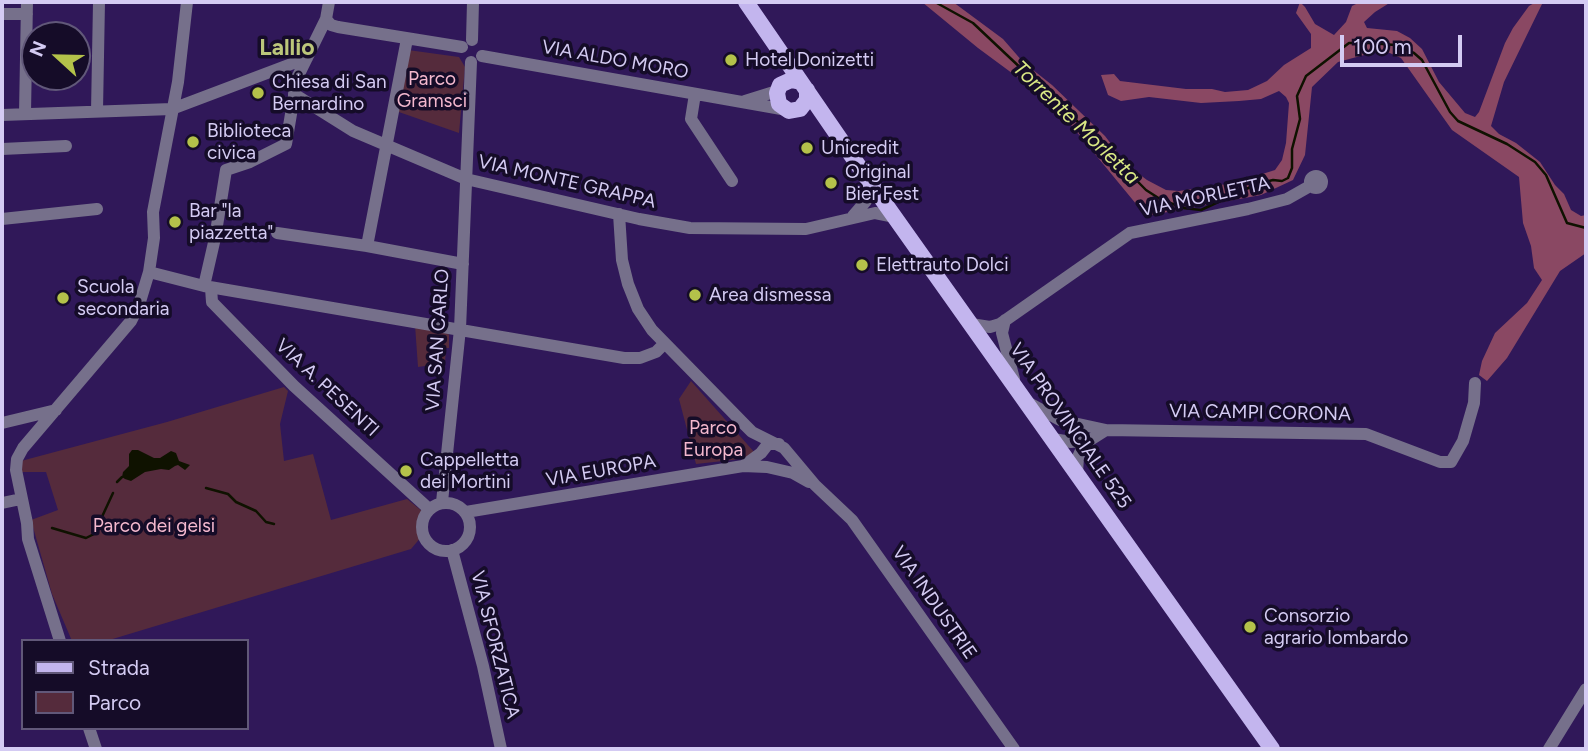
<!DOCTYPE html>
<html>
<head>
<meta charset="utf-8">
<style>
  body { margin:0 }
  #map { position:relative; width:1588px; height:751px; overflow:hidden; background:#301859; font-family:Figtree,sans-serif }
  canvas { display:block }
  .frame { position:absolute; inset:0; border:4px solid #d4cbf3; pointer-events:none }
  .legend { position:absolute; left:21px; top:639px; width:228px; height:91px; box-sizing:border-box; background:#150c28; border:2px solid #615879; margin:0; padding:9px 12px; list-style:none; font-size:21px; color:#d4cbf3 }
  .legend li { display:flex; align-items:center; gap:14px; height:35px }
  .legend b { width:35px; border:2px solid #615879 }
  .north { position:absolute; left:21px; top:21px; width:70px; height:70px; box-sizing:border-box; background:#150c28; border:2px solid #615879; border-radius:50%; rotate:292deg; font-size:19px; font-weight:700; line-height:28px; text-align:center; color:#d4cbf3 }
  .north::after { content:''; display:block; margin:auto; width:24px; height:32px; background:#b4c24a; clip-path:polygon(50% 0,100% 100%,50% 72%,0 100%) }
  .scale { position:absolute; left:1340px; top:35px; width:122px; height:32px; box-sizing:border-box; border:4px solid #d4cbf3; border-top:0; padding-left:9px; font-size:21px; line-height:24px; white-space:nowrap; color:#d4cbf3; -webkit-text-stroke:5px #150c28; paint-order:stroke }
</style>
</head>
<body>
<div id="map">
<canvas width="1588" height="751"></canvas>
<div class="frame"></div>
<ul class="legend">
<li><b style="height:9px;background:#c3b5ee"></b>Strada</li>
<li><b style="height:19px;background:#552b3c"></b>Parco</li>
</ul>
<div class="north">N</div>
<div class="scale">100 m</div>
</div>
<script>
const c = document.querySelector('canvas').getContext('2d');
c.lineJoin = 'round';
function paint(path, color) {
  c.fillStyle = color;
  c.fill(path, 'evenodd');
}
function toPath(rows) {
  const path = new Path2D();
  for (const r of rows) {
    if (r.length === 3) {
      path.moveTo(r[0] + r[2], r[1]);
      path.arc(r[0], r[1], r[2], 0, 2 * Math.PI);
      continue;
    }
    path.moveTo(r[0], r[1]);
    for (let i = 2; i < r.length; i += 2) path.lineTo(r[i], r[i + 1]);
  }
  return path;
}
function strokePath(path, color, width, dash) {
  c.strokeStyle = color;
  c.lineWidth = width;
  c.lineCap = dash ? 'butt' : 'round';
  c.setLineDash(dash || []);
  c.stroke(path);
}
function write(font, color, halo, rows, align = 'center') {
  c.font = font + ' Figtree,sans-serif';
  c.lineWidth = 7;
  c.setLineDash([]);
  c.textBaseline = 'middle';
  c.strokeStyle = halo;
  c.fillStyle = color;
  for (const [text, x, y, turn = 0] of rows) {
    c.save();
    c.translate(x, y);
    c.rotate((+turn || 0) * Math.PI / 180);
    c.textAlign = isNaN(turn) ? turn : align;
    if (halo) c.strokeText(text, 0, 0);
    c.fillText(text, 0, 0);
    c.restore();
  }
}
const green = toPath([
  [408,50,459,57,465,67,459,133,396,111],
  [415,325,446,330,449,335,449,348,446,348,445,363,418,367],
  [691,381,755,453,745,458,732,460,696,464,679,399],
  [284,387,288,391,280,424,284,461,313,454,331,520,407,499,422,511,420,522,422,536,411,549,106,641,72,641,52,594,31,520,58,510,46,472,22,472,21,461,167,422]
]);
const forest = toPath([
  [922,2,953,2,1003,39,1023,62,1052,85,1105,136,1127,165,1147,180,1166,190,1179,191,1234,183,1275,170,1282,160,1286,143,1289,103,1286,97,1279,91,1261,99,1239,101,1201,103,1149,97,1121,101,1108,95,1101,75,1114,74,1120,81,1186,89,1212,89,1225,92,1248,90,1267,81,1284,65,1311,48,1311,34,1296,13,1300,2,1305,7,1315,24,1334,35,1346,22,1352,6,1360,2,1391,2,1375,12,1364,22,1367,28,1397,31,1410,38,1422,49,1439,82,1465,113,1475,117,1479,112,1505,43,1513,28,1529,6,1536,2,1543,2,1504,82,1491,126,1499,134,1516,143,1540,162,1555,185,1564,194,1571,210,1581,216,1586,215,1586,253,1560,271,1507,358,1487,381,1479,375,1482,361,1495,333,1527,303,1542,280,1534,268,1531,246,1523,223,1519,177,1452,130,1401,58,1383,50,1338,62,1312,87,1305,155,1293,180,1261,195,1146,216,1066,119,1043,96,978,48]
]);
const water = toPath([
  [132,450,138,450,154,458,160,458,171,451,176,453,179,461,190,465,185,470,178,465,175,466,169,470,161,469,145,472,131,481,125,479,122,477,123,472,129,466,129,454]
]);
const stream = toPath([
  [935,2,973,23,1097,140,1146,190,1160,199,1183,208,1201,210,1257,184,1273,180,1282,181,1288,178,1292,168,1292,149,1300,119,1297,96,1306,76,1349,43,1370,43,1395,45,1414,53,1422,60,1450,112,1458,121,1507,144,1535,162,1546,175,1567,223,1586,228],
  [117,482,122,477],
  [206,488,228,494,236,502,256,511,266,522,274,524],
  [52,528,86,538,94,534,113,493]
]);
const minor = toPath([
  [2,14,27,14],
  [326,19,331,25,338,27,462,47],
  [472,40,473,2],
  [482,56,787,110],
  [294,94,353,131,466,179,639,219,690,228,806,229,875,213,895,217],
  [695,94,691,119,732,181],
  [745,101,777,91],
  [97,111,99,2],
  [25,113,27,2],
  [2,115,172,109,307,58],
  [2,149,66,146],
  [1316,182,6],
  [619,214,622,260,628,284,638,309,652,330,744,424,752,432,784,448,815,485,852,520,1014,749],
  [853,216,866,201,869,181],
  [2,219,97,209],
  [277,233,367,246,463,264],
  [367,246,407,39],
  [149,272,204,286,624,358,640,358,656,352,664,344],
  [204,286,215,238,226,170,250,162,286,144,297,78,326,19,329,2],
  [211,288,212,302,294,386,429,509],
  [1005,320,1002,333,1014,379],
  [971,324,990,327,1000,324,1130,233,1248,209,1287,199,1310,186],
  [1027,402,1060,420,1106,430,1366,434,1440,462,1451,462,1463,441,1474,403,1475,383],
  [2,423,56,410],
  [1053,439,1071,442,1087,440],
  [743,466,761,453,768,444,779,444],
  [1077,473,1078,457,1084,444,1106,430],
  [442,502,460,329,471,62],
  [446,527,24],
  [2,503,21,499],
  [466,512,743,466,767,467,793,473,809,482],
  [452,550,483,666,501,749],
  [60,641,28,539,27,523,16,470,17,459,23,448,131,321,139,305,149,272,154,238,153,212,178,82,187,2],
  [89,728,96,749],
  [1549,749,1586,689]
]);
const major = toPath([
  [746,2,869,181,1272,749],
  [801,82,791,80,780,85,777,93,779,104,789,111,800,109,807,100,807,90]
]);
const markers = [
  [731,60,7,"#b4c24a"],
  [258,93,7,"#b4c24a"],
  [193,142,7,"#b4c24a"],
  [807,148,7,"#b4c24a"],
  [831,183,7,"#b4c24a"],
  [175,222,7,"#b4c24a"],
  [862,265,7,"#b4c24a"],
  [695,295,7,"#b4c24a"],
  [63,298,7,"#b4c24a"],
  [406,471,7,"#b4c24a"],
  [1250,627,7,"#b4c24a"]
];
const streetNames = [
  ["VIA ALDO MORO",615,60,10],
  ["VIA MONTE GRAPPA",567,182,13],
  ["VIA MORLETTA",1205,197,-12],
  ["VIA SAN CARLO",438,340,-86],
  ["VIA A. PESENTI",327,388,43],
  ["VIA CAMPI CORONA",1260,413,1],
  ["VIA PROVINCIALE 525",1070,426,55],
  ["VIA EUROPA",601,471,-10],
  ["VIA INDUSTRIE",934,603,55],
  ["VIA SFORZATICA",495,645,76]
];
const poiNames = [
  ["Hotel Donizetti",745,60],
  ["Chiesa di San",272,82],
  ["Bernardino",272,104],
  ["Biblioteca",207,131],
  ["civica",207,153],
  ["Unicredit",821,148],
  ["Original",845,172],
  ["Bier Fest",845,194],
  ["Bar \"la",189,211],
  ["piazzetta\"",189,233],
  ["Elettrauto Dolci",876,265],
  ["Scuola",77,287],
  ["secondaria",77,309],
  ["Area dismessa",709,295],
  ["Cappelletta",420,460],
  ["dei Mortini",420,482],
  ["Consorzio",1264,616],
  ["agrario lombardo",1264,638]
];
const parkNames = [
  ["Parco",432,79],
  ["Gramsci",432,101],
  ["Parco",713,428],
  ["Europa",713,450],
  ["Parco dei gelsi",154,526]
];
const waterNames = [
  ["Torrente Morletta",1076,123,44]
];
const quarterNames = [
  ["Lallio",287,48]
];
paint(green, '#552b3c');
paint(forest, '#8a4863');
paint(water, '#0f1200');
strokePath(stream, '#0f1200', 2.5);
strokePath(minor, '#76708b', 12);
strokePath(major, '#c3b5ee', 16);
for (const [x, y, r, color] of markers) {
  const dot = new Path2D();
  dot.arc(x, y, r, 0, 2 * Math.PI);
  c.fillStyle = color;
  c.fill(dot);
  strokePath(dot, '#150c28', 2.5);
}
write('19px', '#d4cbf3', '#150c28', streetNames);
write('19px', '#d4cbf3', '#150c28', poiNames, 'left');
write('19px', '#f4b8ce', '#150c28', parkNames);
write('italic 21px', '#d9e884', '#150c28', waterNames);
write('bold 23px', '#bbc67a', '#150c28', quarterNames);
</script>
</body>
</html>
